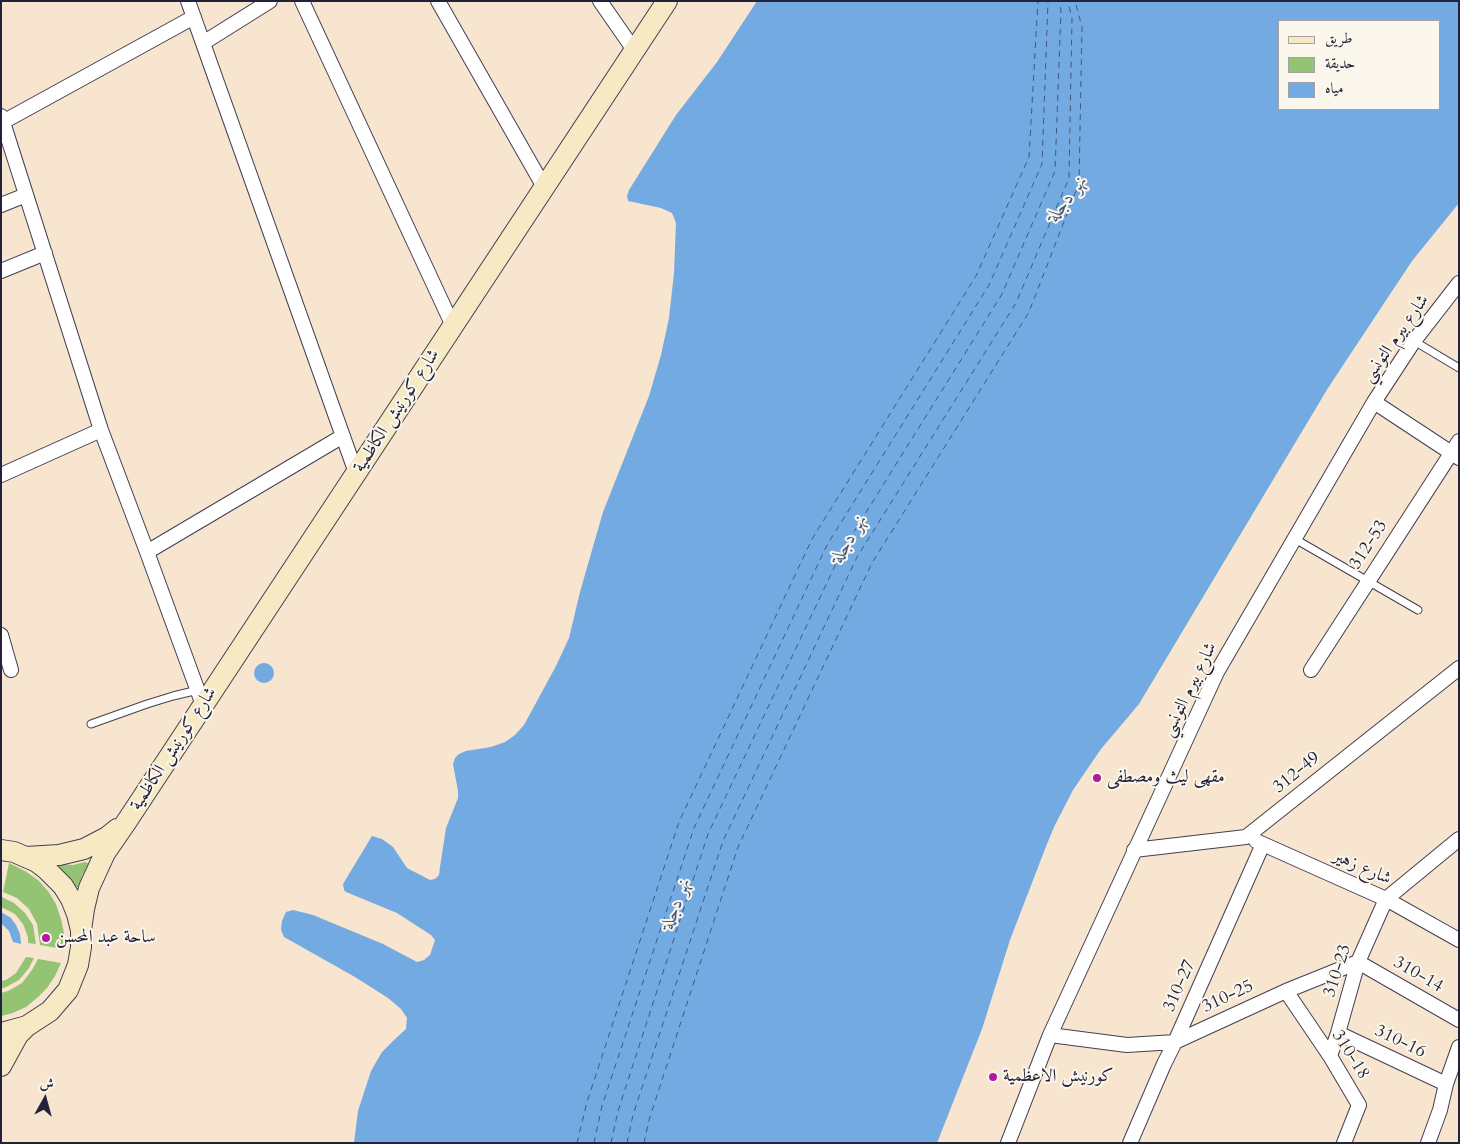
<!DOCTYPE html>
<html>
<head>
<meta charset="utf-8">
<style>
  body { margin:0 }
  #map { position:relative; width:1460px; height:1144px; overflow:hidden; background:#f7e5cf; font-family:Cardo,Amiri,serif }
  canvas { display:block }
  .frame { position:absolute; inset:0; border:2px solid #22223b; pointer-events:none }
  .legend { position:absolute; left:1278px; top:20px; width:162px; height:90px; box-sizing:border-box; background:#fbf7ec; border:1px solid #a4a2a5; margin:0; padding:6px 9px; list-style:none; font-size:15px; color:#22223b }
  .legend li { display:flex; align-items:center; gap:10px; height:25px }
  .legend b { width:25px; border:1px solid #a4a2a5 }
  .north { position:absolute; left:20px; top:1074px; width:50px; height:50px; -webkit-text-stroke:4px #fbf7ec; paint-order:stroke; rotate:7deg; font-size:14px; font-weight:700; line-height:20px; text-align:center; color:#22223b }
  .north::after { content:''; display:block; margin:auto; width:18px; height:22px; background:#22223b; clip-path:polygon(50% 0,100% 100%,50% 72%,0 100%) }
</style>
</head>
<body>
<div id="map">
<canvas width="1460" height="1144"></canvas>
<div class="frame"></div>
<ul class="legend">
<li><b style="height:6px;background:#f7e9c3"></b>طريق</li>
<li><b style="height:14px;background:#94c473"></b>حديقة</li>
<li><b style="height:14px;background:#73aae2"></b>مياه</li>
</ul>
<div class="north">ش</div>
</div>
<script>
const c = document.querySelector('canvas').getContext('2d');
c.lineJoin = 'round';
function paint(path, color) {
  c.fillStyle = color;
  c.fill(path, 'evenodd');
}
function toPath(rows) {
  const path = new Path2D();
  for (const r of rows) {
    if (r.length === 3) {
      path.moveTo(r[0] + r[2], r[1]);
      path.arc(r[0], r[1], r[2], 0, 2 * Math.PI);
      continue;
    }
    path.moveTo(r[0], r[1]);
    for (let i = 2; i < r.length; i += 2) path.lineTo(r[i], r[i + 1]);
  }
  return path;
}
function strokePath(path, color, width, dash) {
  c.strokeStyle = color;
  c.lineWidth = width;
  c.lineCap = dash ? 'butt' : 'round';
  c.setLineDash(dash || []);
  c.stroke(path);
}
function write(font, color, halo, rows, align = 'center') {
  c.font = font + ' Cardo,Amiri,serif';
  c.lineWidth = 4;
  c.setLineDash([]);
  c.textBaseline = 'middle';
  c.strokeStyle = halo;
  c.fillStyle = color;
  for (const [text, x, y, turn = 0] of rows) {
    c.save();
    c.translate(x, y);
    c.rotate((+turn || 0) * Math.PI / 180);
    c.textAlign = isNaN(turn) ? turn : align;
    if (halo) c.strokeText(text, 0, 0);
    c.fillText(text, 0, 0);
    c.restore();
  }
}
const green = toPath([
  [85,862,90,864,83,874,78,887,76,887,72,881,59,868,60,864,73,865],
  [9,863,25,871,38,880,48,891,56,904,61,919,64,933,63,949,40,945,37,924,29,909,17,898,3,892],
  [2,897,14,903,25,913,33,925,36,944,28,943,28,937,23,924,15,914,1,907],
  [26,957,34,958,29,968,19,980,6,987,1,989,1,981,6,980,16,973],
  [38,959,61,963,55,976,47,988,37,998,26,1007,13,1013,1,1016,1,993,8,991,22,983,32,970]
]);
const water = toPath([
  [757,1,1459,1,1459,203,1412,261,1328,388,1139,704,1101,749,1073,790,1054,827,1045,849,1010,940,982,1029,937,1143,354,1143,358,1111,371,1071,382,1052,394,1040,406,1029,407,1018,401,1009,388,998,355,977,284,937,281,930,282,921,286,912,293,910,313,915,383,944,417,962,424,960,430,955,435,940,431,935,397,913,346,892,344,890,343,884,372,836,382,839,393,847,407,868,430,880,435,879,439,875,440,867,446,828,458,798,458,791,453,764,455,758,459,754,466,751,491,747,505,742,515,735,524,725,556,666,569,638,580,592,603,512,649,396,661,355,669,318,674,273,676,223,672,213,661,208,628,201,627,196,629,190,676,115,717,62],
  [1279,21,1439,21,1439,109,1279,109],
  [264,673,10],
  [1,912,11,918,16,925,20,934,21,944,13,942,9,931,1,923]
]);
const ferry = toPath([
  [577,1143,587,1102,679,822,812,539,976,276,1029,157,1038,1],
  [594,1143,602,1106,694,828,827,545,989,285,1042,164,1048,1],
  [611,1143,618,1111,708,834,842,551,1002,294,1055,171,1061,10,1059,1],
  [627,1143,633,1115,723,841,857,557,1016,303,1069,178,1072,19,1068,1],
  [644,1143,649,1120,738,847,872,563,1029,312,1079,183,1082,27,1075,1]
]);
const lane = toPath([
  [1414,341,1459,368],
  [1295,539,1418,610],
  [91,724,147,704,173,696,198,690]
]);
const street = toPath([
  [188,1,356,473],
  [302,1,453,326],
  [438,1,544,187],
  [600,1,634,50],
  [203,43,270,1],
  [1,116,101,430,147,552,203,705],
  [1,123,194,17],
  [1,205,26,195],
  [1,271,45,253],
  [1374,402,1459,458],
  [1,475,101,430],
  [147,552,343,436],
  [1,635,11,670],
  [1311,670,1459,441],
  [1256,841,1386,899,1459,940],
  [1134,850,1246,837,1459,668],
  [1286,991,1330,1056,1359,1105,1344,1143],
  [1338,1033,1446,1084],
  [1050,1035,1127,1045,1175,1042,1286,991,1358,962,1459,1020],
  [1330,1056,1338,1033,1358,962,1386,899,1459,839],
  [1008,1143,1050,1035,1217,672,1374,402,1414,341,1459,283],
  [1130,1143,1164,1064,1175,1042,1263,844],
  [1428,1143,1440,1110,1446,1084,1459,1047]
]);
const secondary = toPath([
  [1,850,14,852,37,862,46,869,63,886,71,899,77,914,81,930,81,947,78,965,68,990,50,1011,27,1026,1,1033],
  [26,857,59,855,84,849,107,837,117,829],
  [81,930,84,909,89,888,105,853,127,821,667,1],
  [1,1066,18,1035,27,1026]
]);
const markers = [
  [1097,778,5,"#b5179e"],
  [46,938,5,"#b5179e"],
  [993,1077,5,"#b5179e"]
];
const streetNames = [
  ["شارع بيرم التونسي",1396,339,-55],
  ["شارع كورنيش الكاظمية",397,411,-57],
  ["312-53",1369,545,-57],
  ["شارع بيرم التونسي",1190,690,-64],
  ["شارع كورنيش الكاظمية",174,749,-57],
  ["312-49",1297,773,-39],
  ["شارع زهير",1362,868,24],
  ["310-23",1338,971,-72],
  ["310-14",1418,975,30],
  ["310-27",1180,986,-66],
  ["310-25",1228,997,-25],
  ["310-16",1400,1042,26],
  ["310-18",1350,1055,58]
];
const poiNames = [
  ["مقهى ليث ومصطفى",1107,778],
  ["ساحة عبد المحسن",56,938],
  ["كورنيش الاعظمية",1003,1077]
];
const waterNames = [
  ["نهر دجلة",1068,199,-53],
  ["نهر دجلة",850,539,-60],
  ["نهر دجلة",677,904,-70]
];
paint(green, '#94c473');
paint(water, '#73aae2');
strokePath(ferry, '#42587e', 1, [6, 5]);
strokePath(lane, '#423f51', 9);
strokePath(street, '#423f51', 16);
strokePath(secondary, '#423f51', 22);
strokePath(lane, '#fff', 7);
strokePath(street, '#fff', 14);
strokePath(secondary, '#f7e9c3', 20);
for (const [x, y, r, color] of markers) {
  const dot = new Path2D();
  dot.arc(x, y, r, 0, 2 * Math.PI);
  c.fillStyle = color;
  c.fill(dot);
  strokePath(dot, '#fbf7ec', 2);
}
write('18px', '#22223b', '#fbf7ec', streetNames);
write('18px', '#22223b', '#fbf7ec', poiNames, 'left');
write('italic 19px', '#42587e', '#fbf7ec', waterNames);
</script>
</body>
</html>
